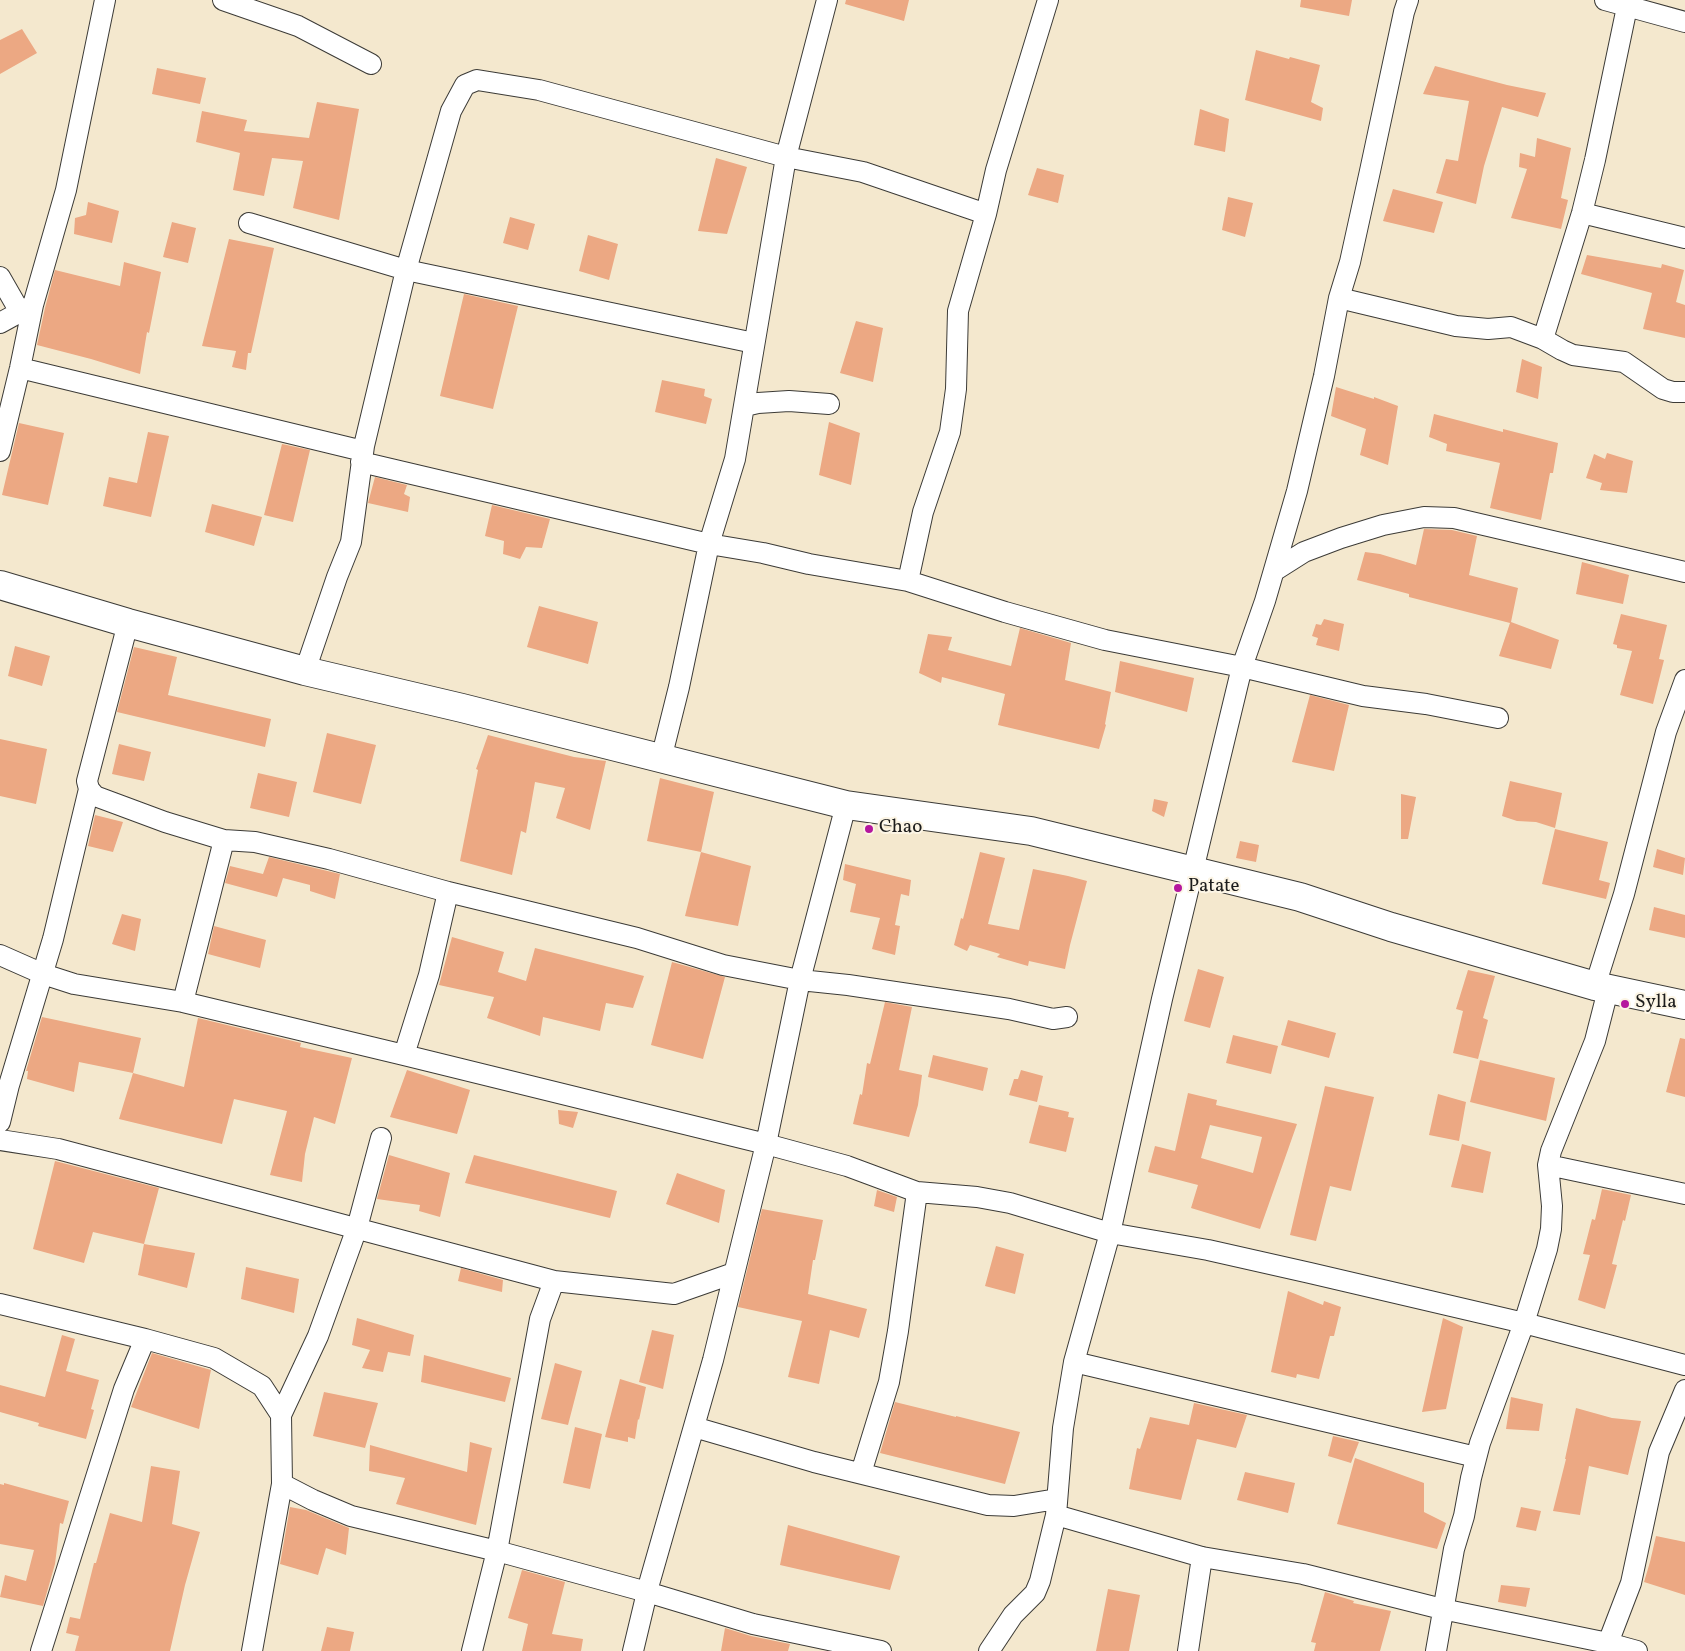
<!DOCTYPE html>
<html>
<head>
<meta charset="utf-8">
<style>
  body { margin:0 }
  canvas { display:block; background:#f4e8ce }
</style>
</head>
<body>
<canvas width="1685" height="1651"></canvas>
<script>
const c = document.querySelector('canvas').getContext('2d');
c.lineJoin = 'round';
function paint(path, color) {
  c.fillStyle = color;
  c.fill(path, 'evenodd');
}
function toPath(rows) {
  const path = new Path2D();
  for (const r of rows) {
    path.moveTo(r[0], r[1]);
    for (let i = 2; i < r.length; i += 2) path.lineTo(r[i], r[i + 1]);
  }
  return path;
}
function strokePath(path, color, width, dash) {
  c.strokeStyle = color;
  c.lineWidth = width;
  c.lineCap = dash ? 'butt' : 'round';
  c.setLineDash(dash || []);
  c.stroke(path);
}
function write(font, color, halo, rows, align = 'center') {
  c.font = font + ' Vollkorn,serif';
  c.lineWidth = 4;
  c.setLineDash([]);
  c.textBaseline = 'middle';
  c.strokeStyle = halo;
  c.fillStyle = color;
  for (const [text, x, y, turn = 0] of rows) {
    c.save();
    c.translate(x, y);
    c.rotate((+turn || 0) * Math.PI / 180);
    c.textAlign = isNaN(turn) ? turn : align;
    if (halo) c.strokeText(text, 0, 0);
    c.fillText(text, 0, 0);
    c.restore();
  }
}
const building = toPath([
  [846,0,909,0,904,21,845,4],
  [1301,0,1352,0,1349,16,1300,7],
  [22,29,37,53,0,74,0,40],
  [1256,50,1289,59,1290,57,1320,65,1311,102,1323,108,1321,121,1245,100],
  [1435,66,1507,85,1546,93,1538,117,1502,107,1484,166,1476,204,1436,193,1446,159,1458,161,1469,101,1423,94],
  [157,68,206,78,200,104,152,94],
  [317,102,359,109,339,220,293,208,303,161,272,158,264,196,233,190,240,153,196,142,202,111,247,120,244,131,309,138],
  [1200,109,1229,119,1225,152,1194,145],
  [1537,138,1571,148,1561,198,1568,200,1561,229,1511,218,1527,169,1519,167,1520,153,1535,157],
  [716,158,747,167,727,234,698,231],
  [1037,168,1064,175,1058,203,1028,195],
  [1393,189,1443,202,1434,233,1383,221],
  [1228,197,1253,203,1245,237,1222,230],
  [88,202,119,211,112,243,74,234,75,218,86,215],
  [510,217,535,224,528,250,503,243],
  [172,222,196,228,188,263,163,257],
  [588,235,618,244,609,280,579,271],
  [229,239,274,248,251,353,248,353,246,370,232,367,236,351,202,346],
  [1587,255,1661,268,1662,264,1684,270,1676,302,1685,305,1685,338,1643,329,1652,293,1581,274],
  [124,262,161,272,149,333,147,332,140,374,91,359,37,345,45,308,55,270,120,286],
  [464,294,518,306,493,409,440,396],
  [856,321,883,328,873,382,840,373],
  [1522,359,1542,367,1538,399,1516,392],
  [662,380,705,389,704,396,712,399,706,424,655,412],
  [1336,387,1374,399,1374,397,1398,406,1388,465,1360,455,1366,429,1331,416],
  [1434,414,1503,432,1503,429,1558,443,1553,473,1550,473,1541,520,1490,508,1500,463,1446,451,1447,444,1429,437],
  [829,422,860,433,851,485,819,475],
  [19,423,64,433,48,505,2,495],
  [148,432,169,436,151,517,103,506,109,477,137,483],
  [282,444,310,450,293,522,264,515],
  [1607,453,1633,461,1627,493,1600,490,1602,483,1586,478,1594,454,1605,459],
  [375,477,407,485,404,494,410,497,408,512,368,503],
  [212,504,262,517,254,546,205,532],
  [492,505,550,519,542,548,526,547,520,559,503,554,504,541,485,536],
  [1424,529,1452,530,1477,536,1469,575,1518,588,1511,622,1559,640,1551,669,1499,656,1510,623,1409,597,1409,594,1357,580,1365,552,1380,554,1416,565],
  [1582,562,1629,575,1623,604,1576,594],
  [539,606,598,622,588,664,527,647],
  [1621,614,1667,625,1659,659,1664,660,1653,704,1620,695,1632,651,1617,648,1617,645,1613,644],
  [1324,619,1344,624,1339,651,1316,645,1318,638,1312,636,1316,624,1321,625],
  [1020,628,1071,643,1065,680,1111,692,1105,724,1106,725,1099,749,998,725,1005,694,942,677,941,683,919,673,928,634,952,637,948,650,1011,666],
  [15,646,50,656,42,686,8,676],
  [134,647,177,657,168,695,271,719,265,747,117,712],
  [1120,661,1194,678,1187,712,1115,692],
  [1310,695,1349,705,1334,771,1292,762],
  [327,733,376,745,361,804,313,792],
  [488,735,574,757,606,761,590,830,556,818,565,788,535,782,526,833,521,831,512,875,460,861,478,770,476,769],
  [0,739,47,749,36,804,0,796],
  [119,744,151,752,144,781,112,774],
  [258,773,297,782,289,817,250,808],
  [660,778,714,792,701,852,647,841],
  [1510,781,1562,793,1555,828,1536,822,1517,821,1502,816],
  [1401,794,1416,797,1408,839,1401,839],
  [1154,799,1168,802,1164,817,1152,811],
  [95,815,123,822,113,852,88,846],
  [1555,829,1608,842,1599,880,1610,883,1606,899,1542,884],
  [1240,841,1259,845,1256,862,1236,858],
  [1657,849,1685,858,1683,875,1653,867],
  [701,852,751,866,738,926,685,916],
  [980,852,1005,858,988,924,1019,930,1033,869,1068,876,1087,881,1070,945,1065,969,1029,961,1028,966,997,957,1000,954,970,945,967,951,954,945,961,918,963,919],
  [269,857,340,874,335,899,310,891,310,885,283,878,277,897,225,883,230,866,263,874],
  [845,864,911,880,909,896,901,894,895,925,900,926,895,955,872,949,880,918,850,912,856,884,843,880],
  [1654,907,1685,915,1685,938,1649,930],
  [122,914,141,919,135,951,112,944],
  [214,926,266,940,260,968,208,954],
  [452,937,504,952,498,972,526,981,535,948,644,976,633,1008,606,1003,600,1031,543,1017,540,1036,487,1018,494,997,439,985],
  [672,962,725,977,703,1059,651,1045],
  [1198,969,1224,977,1210,1028,1184,1021],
  [1468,970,1495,976,1483,1018,1488,1020,1478,1059,1453,1053,1463,1011,1456,1009],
  [885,1002,912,1007,899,1070,922,1075,918,1105,909,1137,853,1124,860,1094,862,1095,867,1063,870,1064],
  [42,1017,141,1038,133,1073,79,1062,74,1092,27,1079,28,1071,26,1071],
  [198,1018,301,1043,300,1047,352,1058,335,1124,314,1117,305,1154,302,1182,270,1175,287,1111,234,1099,222,1144,119,1119,133,1073,184,1087],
  [1288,1020,1336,1033,1329,1058,1281,1045],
  [1233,1035,1278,1046,1271,1074,1226,1063],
  [1680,1038,1685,1039,1685,1097,1666,1092],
  [933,1055,988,1068,983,1091,928,1077],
  [1480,1060,1555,1078,1546,1121,1470,1102],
  [407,1070,470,1090,457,1134,390,1117],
  [1021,1070,1043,1076,1037,1102,1009,1095,1014,1079,1018,1079],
  [1325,1086,1374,1097,1351,1191,1330,1186,1316,1241,1290,1235],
  [1188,1093,1217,1100,1216,1105,1297,1124,1260,1229,1191,1208,1198,1185,1148,1172,1155,1146,1175,1151],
  [1210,1125,1262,1137,1253,1173,1201,1158],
  [1438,1094,1466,1102,1459,1141,1429,1135],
  [1039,1105,1069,1112,1068,1117,1074,1118,1066,1152,1029,1143],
  [558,1110,578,1112,573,1128,559,1124],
  [1462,1144,1491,1152,1483,1193,1451,1187],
  [389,1155,450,1173,440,1217,419,1211,420,1205,377,1199],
  [474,1155,617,1191,610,1218,465,1183],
  [55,1161,159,1188,144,1244,93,1232,84,1263,33,1249],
  [677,1173,725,1190,719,1223,666,1204],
  [1602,1189,1631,1195,1625,1221,1623,1220,1612,1264,1617,1265,1605,1309,1578,1300,1590,1255,1583,1254,1592,1219,1595,1220],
  [877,1190,897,1197,894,1212,874,1206],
  [762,1209,823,1220,815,1260,813,1260,808,1294,867,1309,859,1338,830,1330,819,1384,788,1377,802,1321,738,1307],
  [144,1244,195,1253,187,1288,138,1275],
  [996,1246,1024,1254,1015,1294,985,1286],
  [246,1267,299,1279,294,1313,241,1299],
  [461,1268,503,1280,502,1292,458,1281],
  [1288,1291,1323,1305,1324,1301,1341,1307,1334,1336,1330,1336,1319,1379,1297,1374,1296,1378,1271,1372],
  [357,1318,414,1335,410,1356,388,1352,383,1372,362,1368,370,1350,352,1345],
  [1443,1318,1463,1327,1446,1409,1422,1412],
  [652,1330,674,1335,663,1389,639,1382],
  [62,1335,75,1339,66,1371,99,1380,91,1409,94,1410,86,1439,38,1426,39,1423,0,1412,0,1385,45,1397],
  [152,1353,211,1370,199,1429,131,1407],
  [424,1355,511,1378,505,1402,421,1382],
  [555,1363,582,1371,568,1425,541,1419],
  [620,1379,646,1387,639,1420,638,1419,635,1439,628,1437,628,1442,605,1437],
  [324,1392,378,1403,365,1448,313,1436],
  [1511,1397,1543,1404,1539,1431,1506,1429],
  [895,1402,956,1417,956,1416,1020,1432,1005,1484,880,1453],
  [1194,1403,1247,1415,1236,1448,1197,1439,1181,1500,1129,1489,1137,1448,1140,1449,1150,1417,1189,1425],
  [1576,1408,1612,1418,1641,1421,1628,1475,1589,1466,1580,1515,1553,1511,1566,1459,1565,1459],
  [575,1427,602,1434,590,1489,563,1483],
  [1333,1436,1359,1442,1351,1463,1328,1456],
  [470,1442,492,1448,476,1525,396,1504,405,1478,369,1471,370,1445,467,1472],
  [1355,1458,1424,1483,1424,1512,1446,1523,1437,1549,1337,1524],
  [151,1466,180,1471,172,1524,200,1532,185,1585,170,1651,75,1651,79,1636,66,1633,70,1617,80,1619,94,1563,96,1563,110,1513,142,1522],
  [1245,1472,1295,1483,1288,1513,1237,1500],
  [4,1483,69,1501,63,1524,60,1523,55,1564,43,1606,0,1597,5,1575,26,1581,34,1550,0,1544,0,1484,4,1485],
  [290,1507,306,1510,349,1528,346,1555,326,1548,318,1575,280,1564],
  [1521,1507,1541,1511,1536,1531,1516,1527],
  [788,1525,900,1556,890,1590,780,1565],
  [1656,1536,1685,1542,1685,1595,1644,1582,1650,1562],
  [522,1570,565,1582,552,1634,583,1639,581,1651,522,1651,528,1624,508,1618],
  [1501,1585,1530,1588,1526,1607,1498,1602],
  [1108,1589,1140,1595,1129,1651,1096,1651],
  [1325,1592,1354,1601,1353,1603,1391,1611,1380,1651,1314,1651,1316,1643,1311,1642],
  [327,1627,354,1632,350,1651,321,1651],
  [725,1628,751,1636,790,1644,788,1651,721,1651]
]);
const street = toPath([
  [223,0,298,26,371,64],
  [1605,0,1685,22],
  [1582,213,1685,238],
  [249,223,406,270,754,343],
  [0,277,20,312],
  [1339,298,1456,326,1488,329,1511,327,1543,339,1562,350,1573,355,1624,362,1663,389,1673,392,1685,392],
  [0,323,31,306],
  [1543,339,1582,213,1595,160,1627,7],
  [20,368,363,451],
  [745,406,758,403,789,401,829,404],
  [0,451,20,368,33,305,66,190,105,0],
  [361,462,709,544,763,553,809,564,908,581,1005,612,1105,640,1242,667,1363,696,1426,704,1498,718],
  [1274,571,1304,552,1341,538,1383,525,1424,517,1454,518,1685,572],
  [908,581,923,512,950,432,956,389,958,311,986,214,996,170,1048,0],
  [128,623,87,781,89,789,95,796,165,822,224,840,255,842,329,859,448,892,637,938,723,965,800,980,848,985,1009,1009,1053,1019,1067,1017],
  [305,671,337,577,351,542,364,446,406,270,451,111,465,85,477,80,539,90,786,157,863,172,986,214],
  [661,759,679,687,709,544,735,459,786,157,827,0],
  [0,955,43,974,74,984,183,1002,404,1055,766,1144,847,1166,917,1192,977,1197,1010,1203,1110,1233,1208,1250,1310,1273,1524,1323,1685,1365],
  [1595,986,1624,894,1666,732,1685,680],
  [183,1002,224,840],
  [404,1055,429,975,448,892],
  [0,1122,9,1085,53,939,89,789],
  [0,1140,58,1149,554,1281,674,1294,734,1273],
  [1548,1165,1685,1194],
  [0,1304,145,1339,214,1358,262,1386,281,1415],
  [1074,1362,1476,1457],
  [694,1427,814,1462,988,1505,1014,1506,1057,1499],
  [861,1473,889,1382,898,1331,917,1192],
  [282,1484,313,1500,351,1516,497,1551,647,1592,753,1624,881,1651],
  [1056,1515,1202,1557,1303,1574,1442,1609,1608,1643,1637,1651],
  [41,1651,124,1389,145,1339],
  [252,1651,282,1484,281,1415,318,1336,357,1228,381,1138],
  [472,1651,497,1551,540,1319,554,1281],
  [633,1651,649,1584,713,1360,766,1144,800,980,846,805],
  [989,1651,1013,1615,1035,1593,1040,1581,1056,1515,1063,1428,1074,1362,1110,1233,1162,999,1242,667,1265,601,1297,491,1324,376,1339,298,1350,262,1370,171,1404,12,1408,0],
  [1188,1651,1202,1557],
  [1436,1651,1454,1549,1464,1516,1471,1478,1480,1443,1524,1323,1547,1249,1551,1229,1552,1206,1548,1165,1551,1151,1595,1041,1608,990],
  [1607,1651,1608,1643,1631,1583,1659,1452,1685,1390]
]);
const secondary = toPath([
  [0,585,128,623,305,671,462,708,846,805,1031,831,1300,897,1391,927,1595,986,1685,1005]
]);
const markers = [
  [869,829,5,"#b5179e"],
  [1178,888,5,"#b5179e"],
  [1625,1004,5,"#b5179e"]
];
const poiNames = [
  ["Chao",879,829],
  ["Patate",1188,888],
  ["Sylla",1635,1004]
];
paint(building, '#eca883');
strokePath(street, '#3c3b37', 22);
strokePath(secondary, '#3c3b37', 30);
strokePath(street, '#fff', 20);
strokePath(secondary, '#fff', 28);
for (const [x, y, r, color] of markers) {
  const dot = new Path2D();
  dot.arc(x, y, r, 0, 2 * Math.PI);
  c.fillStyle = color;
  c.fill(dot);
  strokePath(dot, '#fcf5e5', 2);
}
write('19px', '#1c1c1c', '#fcf5e5', poiNames, 'left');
</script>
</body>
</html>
